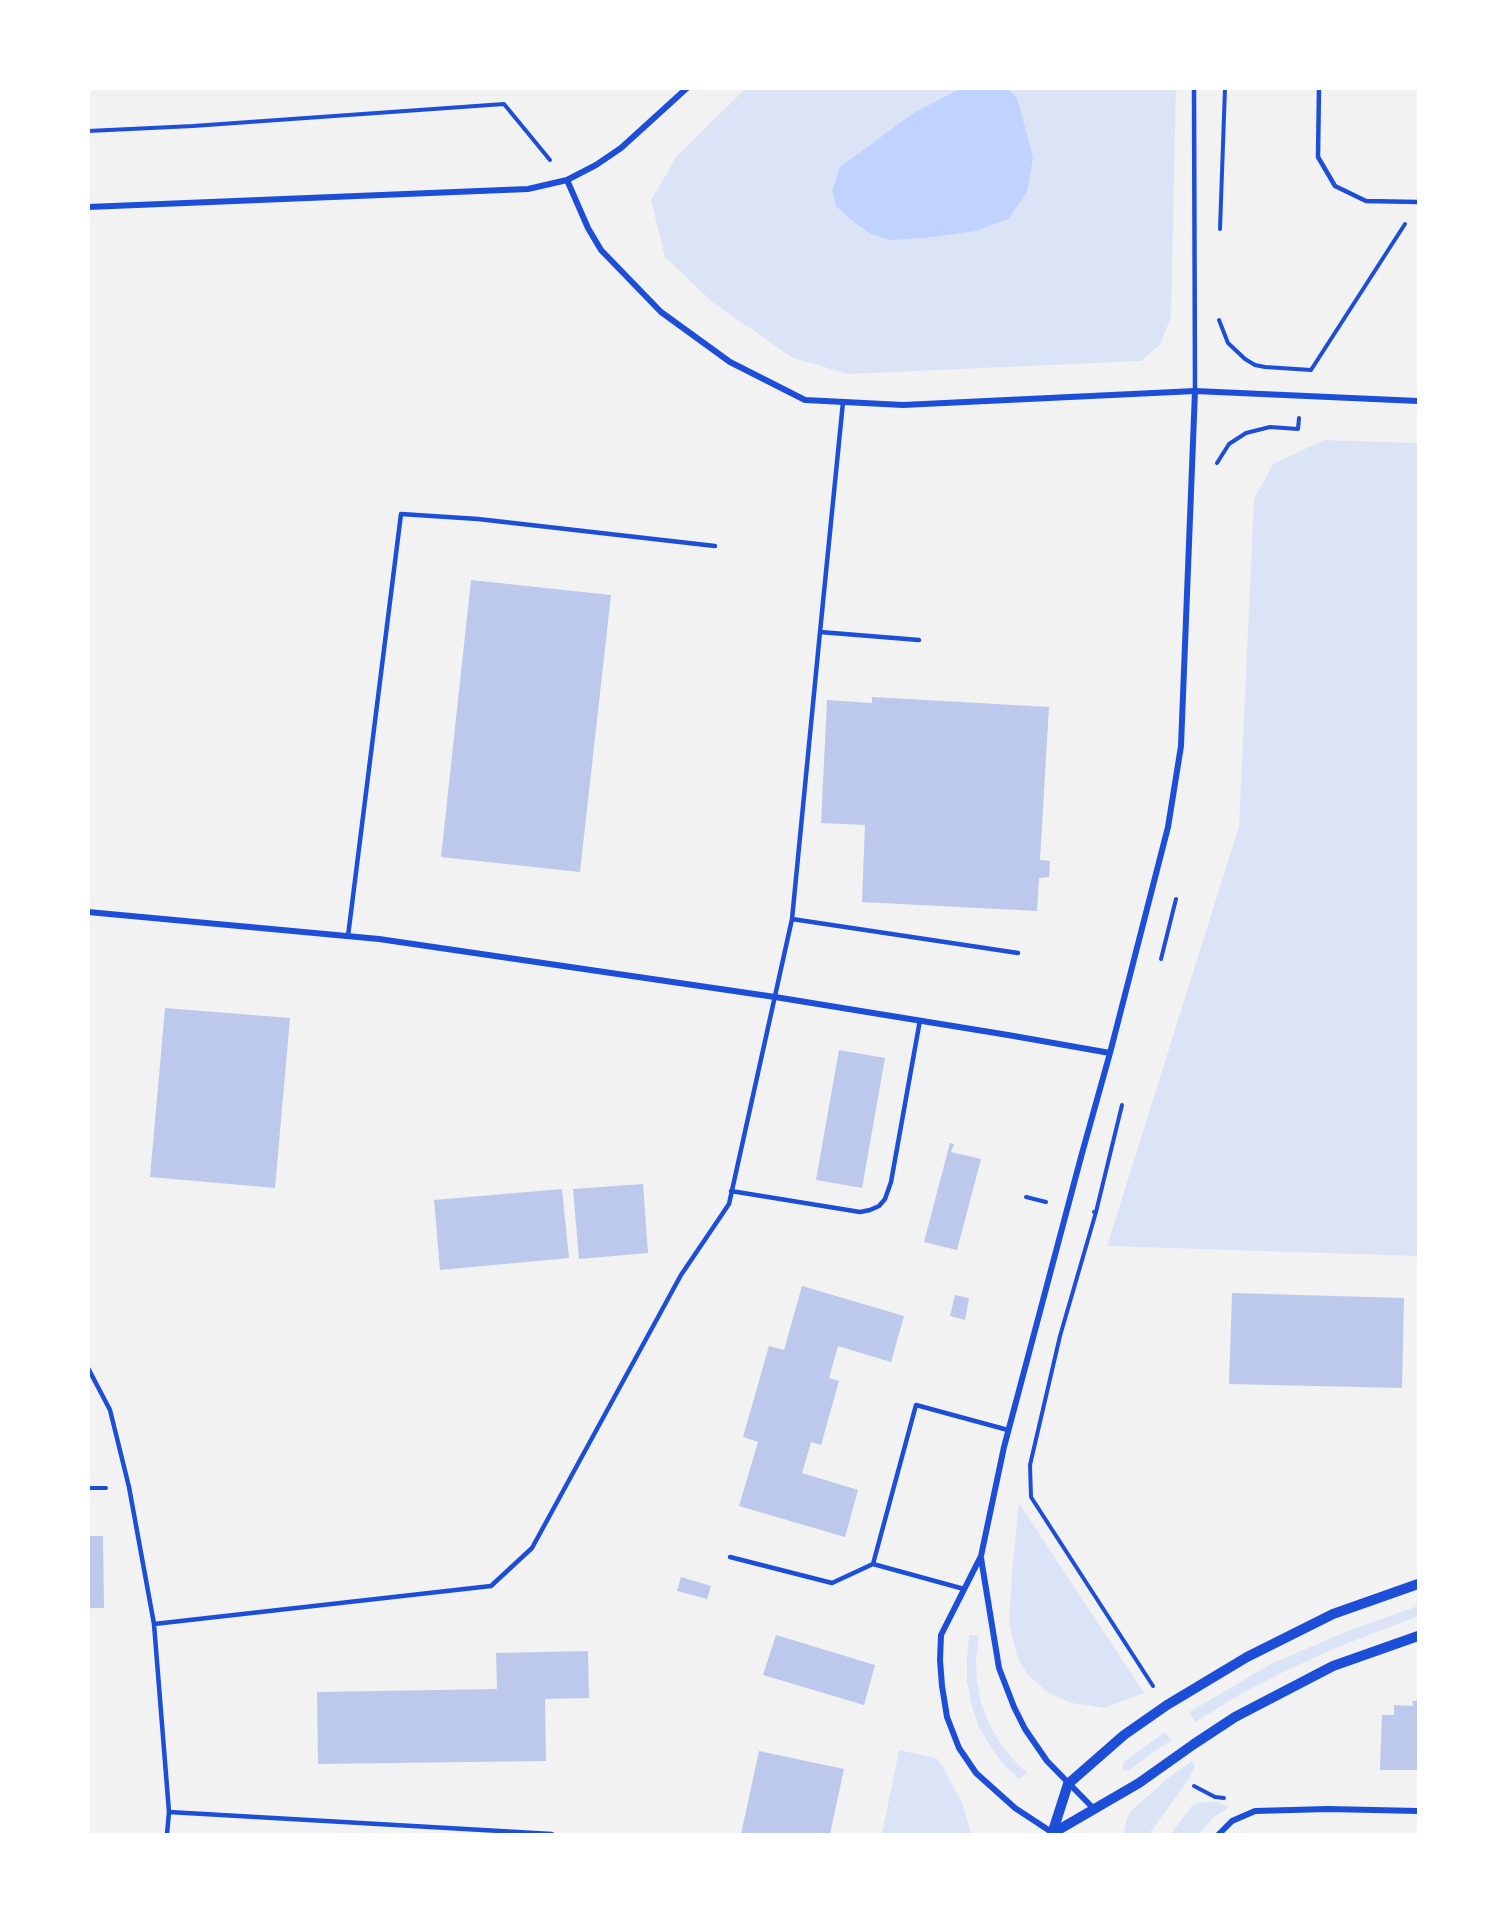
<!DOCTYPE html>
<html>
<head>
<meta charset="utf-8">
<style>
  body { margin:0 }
  #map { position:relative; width:1507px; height:1923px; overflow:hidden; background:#f2f2f2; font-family:"Nunito Sans",sans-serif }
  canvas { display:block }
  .frame { position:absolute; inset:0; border:90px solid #fff; pointer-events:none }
</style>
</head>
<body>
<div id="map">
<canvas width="1507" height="1923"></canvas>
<div class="frame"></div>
</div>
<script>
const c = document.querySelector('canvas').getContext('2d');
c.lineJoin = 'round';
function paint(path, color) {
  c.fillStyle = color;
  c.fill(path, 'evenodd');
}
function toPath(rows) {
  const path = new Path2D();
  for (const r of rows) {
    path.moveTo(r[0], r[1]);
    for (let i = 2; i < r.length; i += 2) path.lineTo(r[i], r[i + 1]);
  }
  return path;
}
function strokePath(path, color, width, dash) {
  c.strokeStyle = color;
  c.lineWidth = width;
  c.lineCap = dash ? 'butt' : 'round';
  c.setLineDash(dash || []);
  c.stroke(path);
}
const green = toPath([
  [745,89,1176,89,1171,317,1160,345,1141,361,848,374,793,358,712,302,665,257,651,200,677,156],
  [1324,440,1418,443,1418,1256,1107,1246,1239,826,1254,499,1273,464],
  [1019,1503,1144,1693,1104,1708,1071,1703,1047,1692,1027,1674,1017,1656,1009,1623,1012,1572],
  [1418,1606,1418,1616,1338,1647,1287,1670,1241,1694,1195,1722,1189,1712,1273,1663,1345,1632],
  [969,1635,979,1636,976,1659,977,1681,981,1703,989,1723,999,1742,1012,1758,1027,1773,1019,1779,1003,1764,990,1746,979,1727,972,1706,967,1682,967,1658],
  [1165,1732,1171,1740,1128,1771,1122,1770,1124,1762],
  [899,1750,936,1758,942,1765,963,1805,971,1834,882,1834],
  [1192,1761,1195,1766,1189,1779,1149,1834,1124,1834,1126,1821,1131,1811,1168,1778],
  [1209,1802,1218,1802,1229,1807,1213,1818,1199,1834,1171,1834,1191,1807,1197,1803]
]);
const water = toPath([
  [960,89,1007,89,1017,98,1033,157,1027,192,1008,219,976,231,924,238,891,240,871,234,851,220,836,206,832,191,840,167,915,112]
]);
const building = toPath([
  [471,580,611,595,580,872,441,857],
  [872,697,1049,707,1040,860,1050,861,1049,877,1039,878,1037,911,862,902,865,825,821,823,827,700,872,703],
  [165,1008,290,1018,275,1188,150,1177],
  [839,1050,885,1058,862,1188,816,1180],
  [950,1143,954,1144,951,1152,981,1159,957,1250,924,1242],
  [643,1184,648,1253,579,1259,573,1189],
  [562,1189,569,1258,440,1270,434,1200],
  [802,1286,904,1316,891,1362,838,1346,829,1378,839,1381,821,1445,811,1442,802,1473,858,1490,845,1537,739,1506,758,1442,743,1437,769,1346,784,1350],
  [1232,1293,1404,1298,1402,1388,1229,1384],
  [955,1295,969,1298,965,1320,950,1316],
  [88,1536,103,1536,104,1608,88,1608],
  [681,1577,711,1586,707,1599,677,1591],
  [776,1635,875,1665,864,1705,763,1675],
  [588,1651,589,1698,545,1699,546,1761,318,1764,317,1692,497,1689,496,1653],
  [1412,1701,1418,1701,1418,1770,1380,1770,1382,1715,1394,1715,1394,1705,1413,1706],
  [759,1751,844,1769,830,1834,741,1834]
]);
const path = toPath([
  [88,131,193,126,504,104,550,160],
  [1220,229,1225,88],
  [1219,320,1228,343,1245,359,1255,365,1265,367,1311,370,1405,224],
  [1217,463,1229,444,1246,433,1270,427,1298,429,1299,418],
  [1161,959,1176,899],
  [1026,1197,1046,1202],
  [1094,1212,1096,1212,1060,1336,1030,1465,1031,1497,1153,1686],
  [1096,1212,1122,1105],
  [88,1488,106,1488],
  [1194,1786,1215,1797,1224,1798]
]);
const service = toPath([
  [1194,88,1195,391],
  [1319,88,1318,157,1335,186,1366,201,1418,202],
  [820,632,843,402],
  [792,919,1018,953],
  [348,936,401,514,478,519,715,546],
  [731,1191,860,1212,870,1210,879,1206,885,1199,891,1182,920,1020],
  [88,1368,110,1410,129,1487,154,1624,169,1812,167,1834],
  [730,1557,832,1583,873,1564,964,1589],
  [873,1564,916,1405,1008,1430],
  [154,1624,491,1586,532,1548,681,1275,729,1204,792,919,820,632,919,640],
  [169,1812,552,1834]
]);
const minor = toPath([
  [567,180,588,228,601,250,661,312,730,362,805,400,903,405,1195,391,1418,401],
  [88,207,528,189,567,180,596,165,621,148,687,88],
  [88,912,379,939,775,997,1008,1035,1110,1053],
  [981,1558,999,1668,1014,1707,1025,1729,1047,1761,1094,1809],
  [1053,1833,1015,1808,976,1773,959,1748,947,1717,942,1686,940,1660,941,1635,981,1556,1004,1447,1081,1157,1110,1053,1168,827,1181,746,1195,391],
  [1219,1834,1232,1821,1255,1811,1328,1809,1418,1811]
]);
const tertiary = toPath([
  [1053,1833,1139,1783,1194,1744,1235,1717,1333,1666,1418,1636],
  [1052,1834,1068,1784,1124,1735,1167,1705,1247,1657,1333,1614,1418,1584]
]);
paint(green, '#dbe4f7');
paint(water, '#bfd3fe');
paint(building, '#bdc9ec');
strokePath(path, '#1d4ed8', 4);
strokePath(service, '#1d4ed8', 4.5);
strokePath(minor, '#1d4ed8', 6);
strokePath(tertiary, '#1d4ed8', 10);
</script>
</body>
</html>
